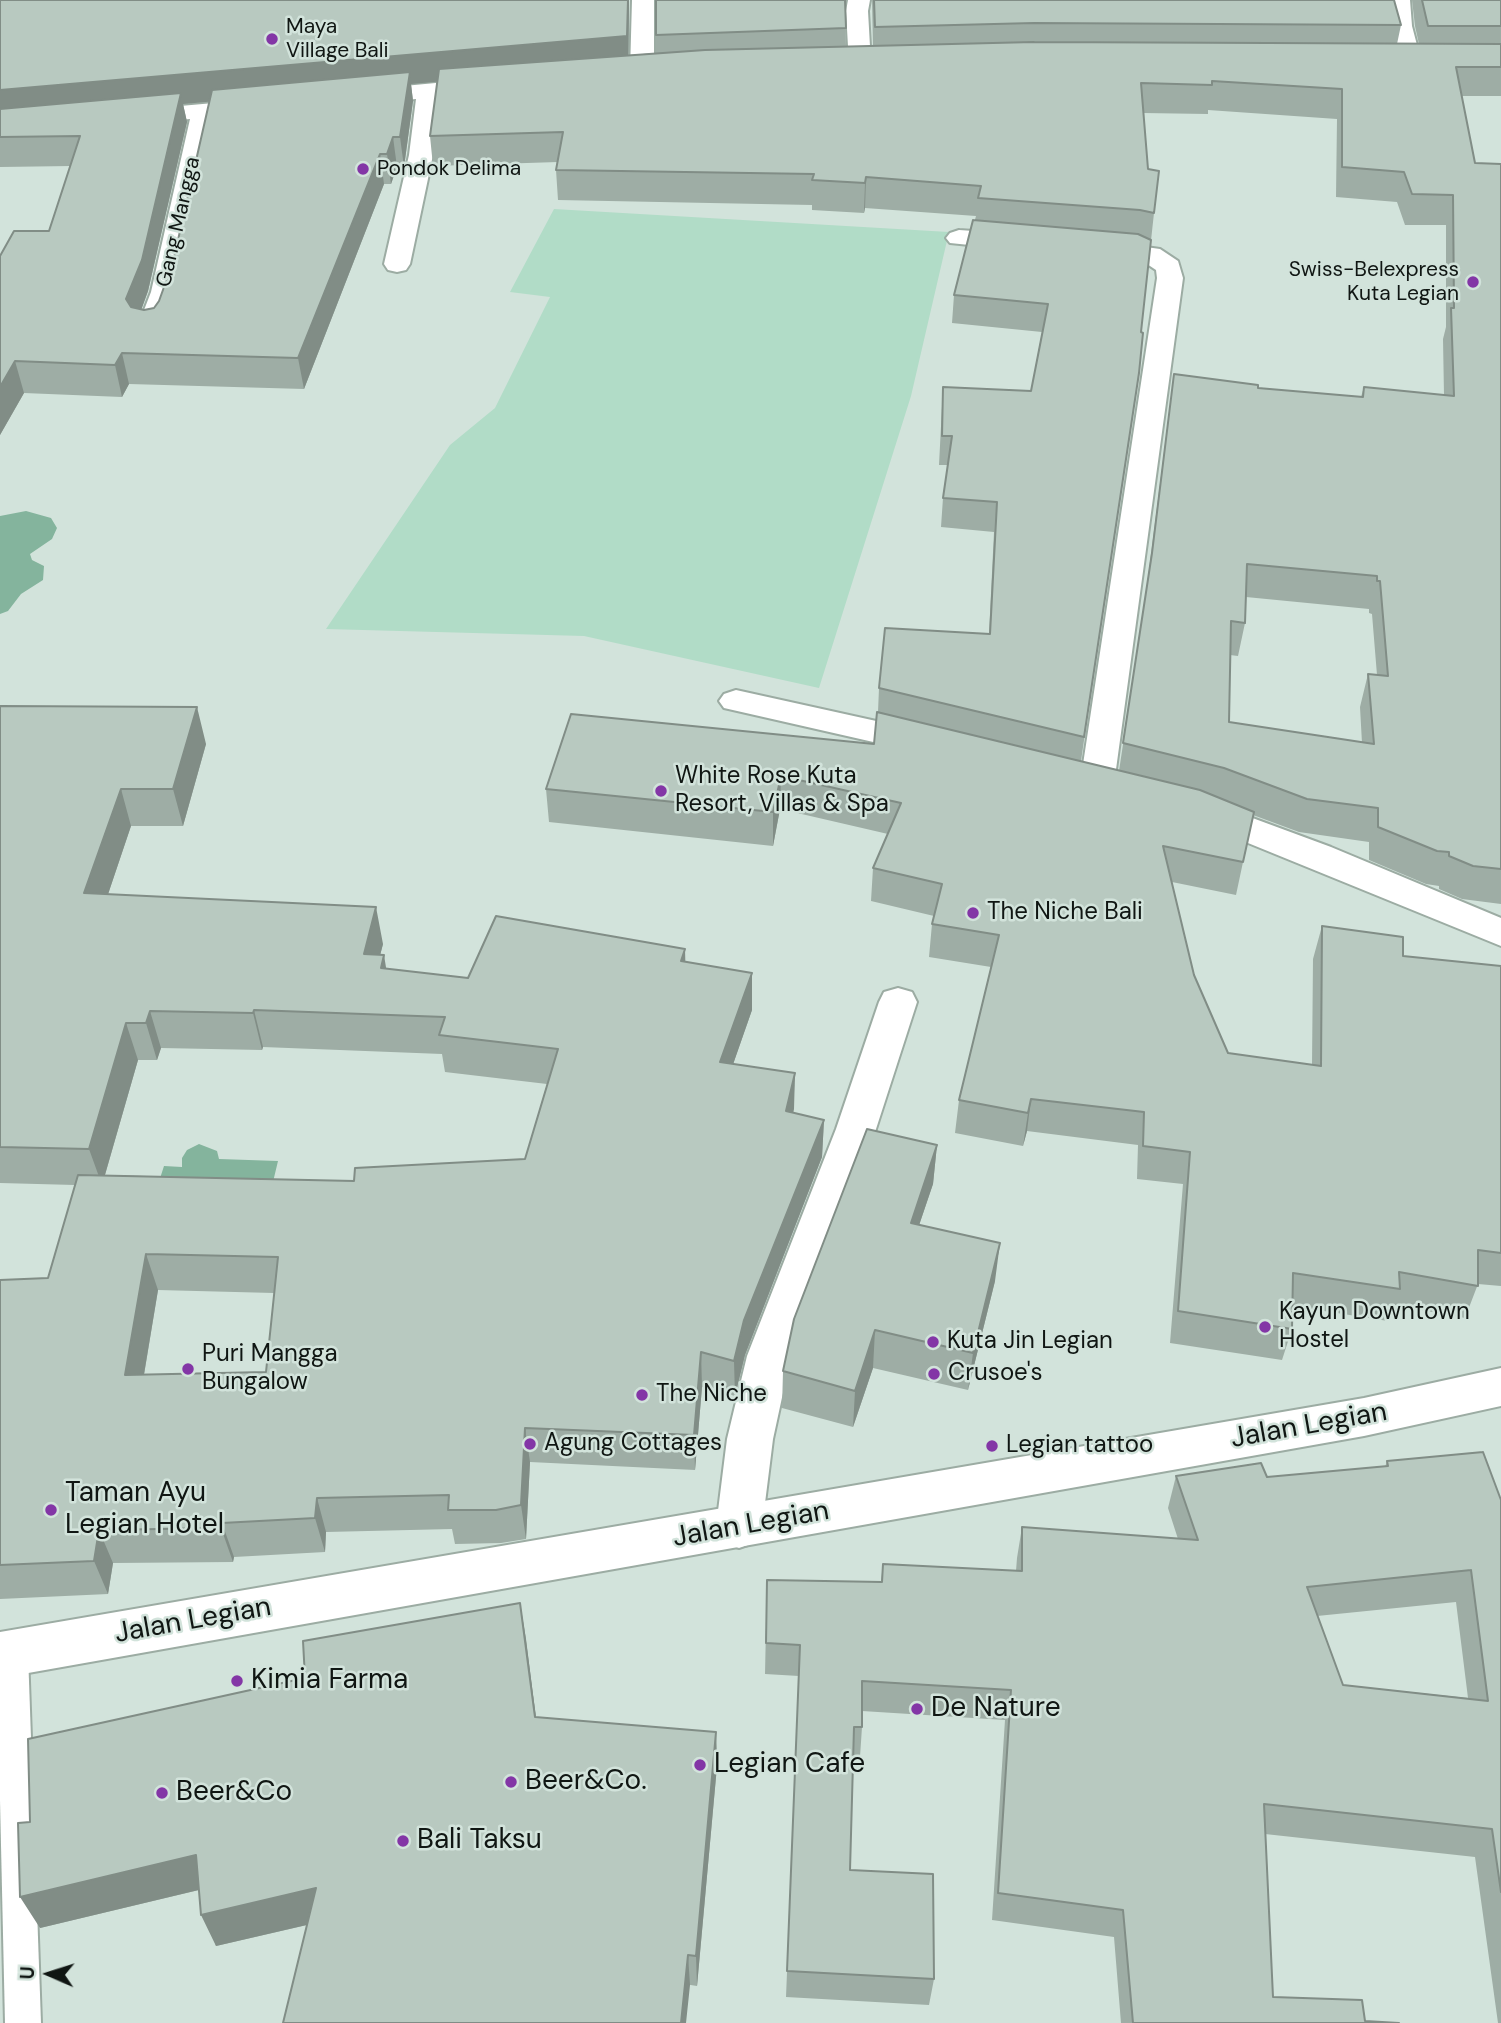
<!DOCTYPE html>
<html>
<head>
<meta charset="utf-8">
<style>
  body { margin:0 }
  #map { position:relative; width:1501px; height:2023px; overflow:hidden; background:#d2e3db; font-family:"DM Sans",sans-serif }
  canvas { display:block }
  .north { position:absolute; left:14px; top:1939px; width:70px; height:70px; -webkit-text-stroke:5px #d2e3db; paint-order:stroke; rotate:273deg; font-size:19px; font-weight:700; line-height:28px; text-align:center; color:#101613 }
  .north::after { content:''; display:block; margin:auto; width:24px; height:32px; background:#101613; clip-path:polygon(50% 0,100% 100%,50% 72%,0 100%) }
</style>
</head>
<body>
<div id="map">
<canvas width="1501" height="2023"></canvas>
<div class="north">U</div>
</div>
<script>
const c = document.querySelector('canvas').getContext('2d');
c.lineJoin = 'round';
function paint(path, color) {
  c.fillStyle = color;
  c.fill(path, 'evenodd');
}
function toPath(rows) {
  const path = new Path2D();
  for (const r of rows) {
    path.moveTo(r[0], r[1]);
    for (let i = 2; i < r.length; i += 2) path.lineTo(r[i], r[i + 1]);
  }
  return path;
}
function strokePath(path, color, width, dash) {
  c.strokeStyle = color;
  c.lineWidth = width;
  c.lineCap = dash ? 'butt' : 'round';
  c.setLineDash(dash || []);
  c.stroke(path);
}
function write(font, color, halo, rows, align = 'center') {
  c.font = font + ' "DM Sans",sans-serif';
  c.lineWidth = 5;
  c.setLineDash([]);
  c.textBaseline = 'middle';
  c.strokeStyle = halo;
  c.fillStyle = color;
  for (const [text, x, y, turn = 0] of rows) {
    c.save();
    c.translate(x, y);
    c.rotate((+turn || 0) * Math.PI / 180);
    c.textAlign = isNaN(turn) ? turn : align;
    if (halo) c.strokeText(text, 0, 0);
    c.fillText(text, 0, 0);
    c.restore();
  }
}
const green = toPath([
  [554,209,949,232,911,396,819,688,584,636,326,629,450,445,495,408,550,297,510,292]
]);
const water = toPath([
  [26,511,51,518,57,528,52,539,30,554,32,560,44,566,43,580,21,594,8,611,0,614,0,516],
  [199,1144,217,1151,219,1159,278,1161,267,1207,152,1203,164,1166,182,1167,182,1158,187,1150]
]);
const lane = toPath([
  [12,1638,23,1643,28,1653,41,2023,5,2023,0,1800,0,1645,12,1638]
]);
const street = toPath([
  [632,0,654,0,654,72,650,77,642,79,634,77,630,72,632,0],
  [848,0,870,0,868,11,871,64,868,69,860,71,852,69,849,64,846,11,848,0],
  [1388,0,1410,0,1412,26,1422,64,1419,69,1403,69,1400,64,1390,26,1388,0],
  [489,78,497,80,501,85,497,90,440,97,433,155,410,264,406,270,397,272,388,270,384,264,409,155,416,99,361,104,353,102,349,97,353,92,361,90,489,78],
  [259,99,267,101,271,106,267,111,215,117,177,292,163,329,153,331,143,329,139,323,151,292,190,119,135,124,127,122,123,117,127,112,135,110,259,99],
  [959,230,1018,234,1027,237,1031,242,1027,247,1018,250,950,243,946,238,950,233,959,230],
  [1096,240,1160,249,1178,261,1183,278,1114,784,1109,792,1097,795,1085,792,1080,784,1157,278,1156,270,1144,262,1087,254,1083,248,1087,242,1096,240],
  [736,690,926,732,938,735,943,743,938,751,926,754,724,708,719,701,724,694,736,690],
  [1201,799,1331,847,1501,918,1501,946,1189,819,1183,811,1189,803,1201,799],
  [898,988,912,992,917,1002,876,1129,791,1356,773,1439,762,1527,756,1542,739,1548,722,1542,716,1527,727,1439,747,1356,836,1129,879,1002,884,992,898,988]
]);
const secondary = toPath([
  [1501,1368,1501,1406,1364,1436,0,1678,0,1632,1364,1398,1501,1368]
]);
const wall = toPath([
  [0,0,629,0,629,55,656,53,656,0,847,0,845,6,846,46,873,46,872,0,1394,0,1401,25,1397,44,1419,44,1415,26,1412,0,1501,0,1501,96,1461,96,1475,163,1501,164,1501,904,1462,899,1439,889,1439,886,1426,884,1369,860,1369,842,1299,832,1253,815,1236,895,1172,882,1194,975,1228,1053,1312,1065,1313,959,1322,926,1403,956,1501,966,1501,1286,1478,1284,1465,1318,1394,1305,1388,1321,1292,1306,1292,1329,1282,1360,1170,1343,1183,1184,1137,1179,1138,1145,1027,1131,1023,1146,955,1133,959,1100,991,967,929,957,932,924,934,916,871,901,873,868,888,834,780,809,773,846,549,822,546,789,874,744,878,712,879,688,989,634,994,532,941,527,943,498,948,465,939,465,943,387,1031,391,1042,332,952,323,954,295,976,216,865,208,864,213,812,210,812,205,558,200,556,170,558,162,433,166,430,136,438,81,411,84,413,101,404,167,397,167,391,184,384,184,304,389,129,384,122,397,24,393,0,435,0,256,49,231,71,166,0,167],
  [209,102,173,262,159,301,154,308,141,310,148,291,187,122,183,104],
  [1208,110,1337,119,1336,197,1397,202,1405,225,1446,225,1446,327,1443,339,1444,395,1364,387,1361,397,1258,388,1174,374,1147,585,1119,771,1081,761,1143,333,1141,332,1154,213,1148,169,1143,113,1208,114],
  [1246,597,1369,609,1369,613,1372,614,1377,675,1368,674,1360,707,1362,743,1229,722,1230,655,1238,656,1245,623],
  [0,706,206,744,183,826,131,826,108,894,383,944,380,955,386,969,468,978,685,949,685,961,752,1010,733,1064,795,1073,793,1113,824,1120,822,1157,745,1355,735,1396,702,1387,695,1470,530,1462,526,1539,501,1543,455,1544,452,1529,326,1532,325,1552,234,1557,233,1562,113,1563,108,1594,0,1599,0,1280,48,1278,75,1185,0,1183],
  [263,1047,442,1054,445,1072,547,1084,525,1159,354,1181,105,1175,138,1060,157,1060,161,1048,262,1050],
  [158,1290,274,1293,266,1372,144,1375],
  [937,1145,933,1184,919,1225,995,1281,968,1390,873,1368,853,1427,782,1408,783,1371],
  [1387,1461,1501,1500,1501,2023,1498,2023,1475,1857,1265,1834,1273,1997,1365,2021,1399,2023,1121,2023,1114,1937,992,1920,1005,1720,862,1711,862,1727,860,1757,853,1756,850,1870,934,1979,929,2005,786,1997,799,1676,765,1674,767,1580,881,1582,883,1564,1016,1571,1017,1558,1022,1527,1178,1539,1168,1508,1176,1476,1267,1477,1385,1467],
  [1456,1602,1468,1698,1343,1685,1317,1616],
  [520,1603,536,1717,716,1732,717,1766,697,1986,307,1925,216,1946,199,1890,40,1928,30,1822,305,1678]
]);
const shadedWall = toPath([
  [629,0,628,65,411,84,413,101,404,167,400,137,408,84,183,104,187,122,148,291,134,330,126,299,178,105,0,120,0,90],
  [393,137,397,167,391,184,387,154],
  [380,154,384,184,304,389,298,358],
  [866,177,865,208,864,213,865,183],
  [122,353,129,384,122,397,115,365],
  [15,361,24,393,0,435,0,387],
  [197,707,206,744,183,826,173,789],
  [781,776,780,809,773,846,773,812],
  [121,789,131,826,96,930,84,893],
  [376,907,383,944,371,991,364,954],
  [685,949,686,986,681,961],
  [384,955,390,992,381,968],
  [752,973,752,1010,721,1099,720,1062],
  [254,1010,263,1047,262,1050,253,1013],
  [150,1011,161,1048,157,1060,146,1023],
  [126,1023,138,1060,102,1185,89,1149],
  [795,1073,794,1109,786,1148,786,1111],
  [1031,1099,1027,1131,1023,1146,1028,1113],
  [824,1120,822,1157,745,1355,735,1396,734,1361,744,1320],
  [937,1145,933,1184,907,1261,911,1223],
  [1000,1243,995,1281,968,1390,973,1353],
  [146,1254,158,1290,138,1410,125,1375],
  [875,1330,873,1368,853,1427,855,1391],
  [701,1352,702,1387,695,1470,694,1435],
  [525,1428,530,1462,526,1539,521,1505],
  [317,1498,326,1532,325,1552,315,1518],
  [222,1523,234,1557,233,1562,221,1528],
  [99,1530,113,1563,108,1594,94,1561],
  [520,1603,526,1639,540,1751,535,1717],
  [716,1732,717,1766,697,1986,696,1956],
  [196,1855,211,1887,40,1928,20,1897],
  [316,1888,328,1920,216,1946,201,1915],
  [688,1955,690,1985,686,2023,681,2023]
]);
const building = toPath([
  [0,0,628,0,627,36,0,90,0,0],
  [656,0,845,0,846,28,656,35,656,0],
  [874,0,1394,0,1401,25,1034,23,875,27,874,0],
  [1422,0,1501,0,1501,26,1428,26,1422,0],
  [1034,42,1501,44,1501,67,1456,67,1475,163,1501,164,1501,869,1473,866,1449,856,1449,852,1437,851,1378,827,1378,808,1307,799,1224,768,1123,743,1152,553,1174,374,1258,385,1258,388,1363,397,1364,387,1454,396,1451,308,1454,308,1453,195,1412,194,1404,172,1342,167,1342,89,1212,81,1212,85,1141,83,1148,169,1159,171,1154,213,1140,210,978,198,981,186,866,177,865,183,812,180,814,174,556,170,563,132,430,136,439,69,705,50,1034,42],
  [1247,564,1377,576,1377,581,1380,581,1388,676,1368,674,1374,744,1229,722,1231,621,1245,623,1247,564],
  [410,72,400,137,393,137,387,154,380,154,298,358,122,353,115,365,15,361,0,387,0,256,14,231,49,231,80,136,0,137,0,109,181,93,142,260,126,299,131,307,144,310,154,308,159,301,173,262,212,90,410,72],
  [973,220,1138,234,1151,240,1141,332,1143,333,1139,373,1084,737,879,688,885,628,990,634,997,502,943,498,952,436,942,436,943,387,1031,391,1048,304,954,295,973,220],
  [0,706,197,707,173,789,121,789,84,893,376,907,364,954,384,955,381,968,468,978,496,916,685,949,681,961,752,973,720,1062,795,1073,786,1111,824,1120,744,1320,734,1361,701,1352,694,1435,525,1428,521,1505,496,1510,448,1510,449,1495,317,1498,315,1518,222,1523,221,1528,99,1530,94,1561,0,1565,0,1280,48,1278,78,1175,354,1181,355,1168,525,1159,558,1049,439,1035,445,1017,254,1010,253,1013,150,1011,146,1023,126,1023,89,1149,0,1147,0,706],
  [146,1254,278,1257,266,1372,125,1375,146,1254],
  [877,712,1200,790,1254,812,1243,862,1163,846,1194,975,1228,1053,1321,1066,1322,926,1403,937,1403,956,1501,966,1501,1253,1478,1250,1478,1286,1399,1272,1400,1289,1293,1273,1292,1329,1178,1311,1190,1152,1143,1146,1144,1112,1031,1099,1028,1113,959,1100,999,935,932,924,942,884,873,868,901,803,781,776,773,812,546,789,571,714,874,744,877,712],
  [867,1129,937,1145,911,1223,1000,1243,973,1353,875,1330,855,1391,783,1371,794,1319,867,1129],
  [1483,1452,1501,1500,1501,1892,1492,1829,1264,1804,1273,1997,1362,2000,1365,2021,1399,2023,1133,2023,1123,1910,998,1893,1011,1690,862,1681,862,1727,854,1727,850,1870,933,1874,934,1979,787,1971,800,1645,766,1643,767,1580,882,1582,883,1564,1022,1571,1022,1527,1198,1540,1176,1476,1261,1463,1267,1477,1388,1466,1387,1461,1483,1452],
  [1471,1570,1488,1701,1343,1685,1307,1587,1471,1570],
  [520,1603,535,1717,716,1732,696,1956,688,1955,681,2023,283,2023,316,1888,201,1915,196,1855,20,1897,18,1823,30,1822,28,1739,305,1678,303,1641,520,1603]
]);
const markers = [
  [272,39,7,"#8336a6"],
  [363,169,7,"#8336a6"],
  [1473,282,7,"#8336a6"],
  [661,791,7,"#8336a6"],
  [973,913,7,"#8336a6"],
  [1265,1327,7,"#8336a6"],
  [933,1342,7,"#8336a6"],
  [188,1369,7,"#8336a6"],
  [934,1374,7,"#8336a6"],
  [642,1395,7,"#8336a6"],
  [530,1444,7,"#8336a6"],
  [992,1446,7,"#8336a6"],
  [51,1510,7,"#8336a6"],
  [237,1681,7,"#8336a6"],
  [917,1709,7,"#8336a6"],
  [700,1765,7,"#8336a6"],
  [511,1782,7,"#8336a6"],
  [162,1793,7,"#8336a6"],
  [403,1841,7,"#8336a6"]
];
const farPoinames = [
  ["Maya",286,27],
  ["Village Bali",286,51],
  ["Pondok Delima",377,169],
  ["Swiss-Belexpress",1459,270,"right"],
  ["Kuta Legian",1459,294,"right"]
];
const farStreetnames = [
  ["Gang Mangga",179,222,-77]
];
const poiNames = [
  ["White Rose Kuta",675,777],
  ["Resort, Villas & Spa",675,805],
  ["The Niche Bali",987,913],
  ["Kayun Downtown",1279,1313],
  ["Hostel",1279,1341],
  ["Kuta Jin Legian",947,1342],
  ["Puri Mangga",202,1355],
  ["Bungalow",202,1383],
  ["Crusoe's",948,1374],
  ["The Niche",656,1395],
  ["Agung Cottages",544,1444],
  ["Legian tattoo",1006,1446]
];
const nearStreetnames = [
  ["Jalan Legian",1309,1426,-10],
  ["Jalan Legian",751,1525,-10],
  ["Jalan Legian",193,1621,-10]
];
const nearPoinames = [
  ["Taman Ayu",65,1494],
  ["Legian Hotel",65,1526],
  ["Kimia Farma",251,1681],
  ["De Nature",931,1709],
  ["Legian Cafe",714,1765],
  ["Beer&Co.",525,1782],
  ["Beer&Co",176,1793],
  ["Bali Taksu",417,1841]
];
paint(green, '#b1dcc7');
paint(water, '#84b49d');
strokePath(lane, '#9caca3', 4);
strokePath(street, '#9caca3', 4);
strokePath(secondary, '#9caca3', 4);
paint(lane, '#fff');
paint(street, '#fff');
paint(secondary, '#fff');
paint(wall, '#9eada5');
paint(shadedWall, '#818d86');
paint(building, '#b8c9c0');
strokePath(building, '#818d86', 2);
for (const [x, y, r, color] of markers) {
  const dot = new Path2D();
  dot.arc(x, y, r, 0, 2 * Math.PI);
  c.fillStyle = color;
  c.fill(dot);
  strokePath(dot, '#d2e3db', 2.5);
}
write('21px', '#101613', '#d2e3db', farPoinames, 'left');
write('21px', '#101613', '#d2e3db', farStreetnames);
write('24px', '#101613', '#d2e3db', poiNames, 'left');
write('28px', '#101613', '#d2e3db', nearStreetnames);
write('28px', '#101613', '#d2e3db', nearPoinames, 'left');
</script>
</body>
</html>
